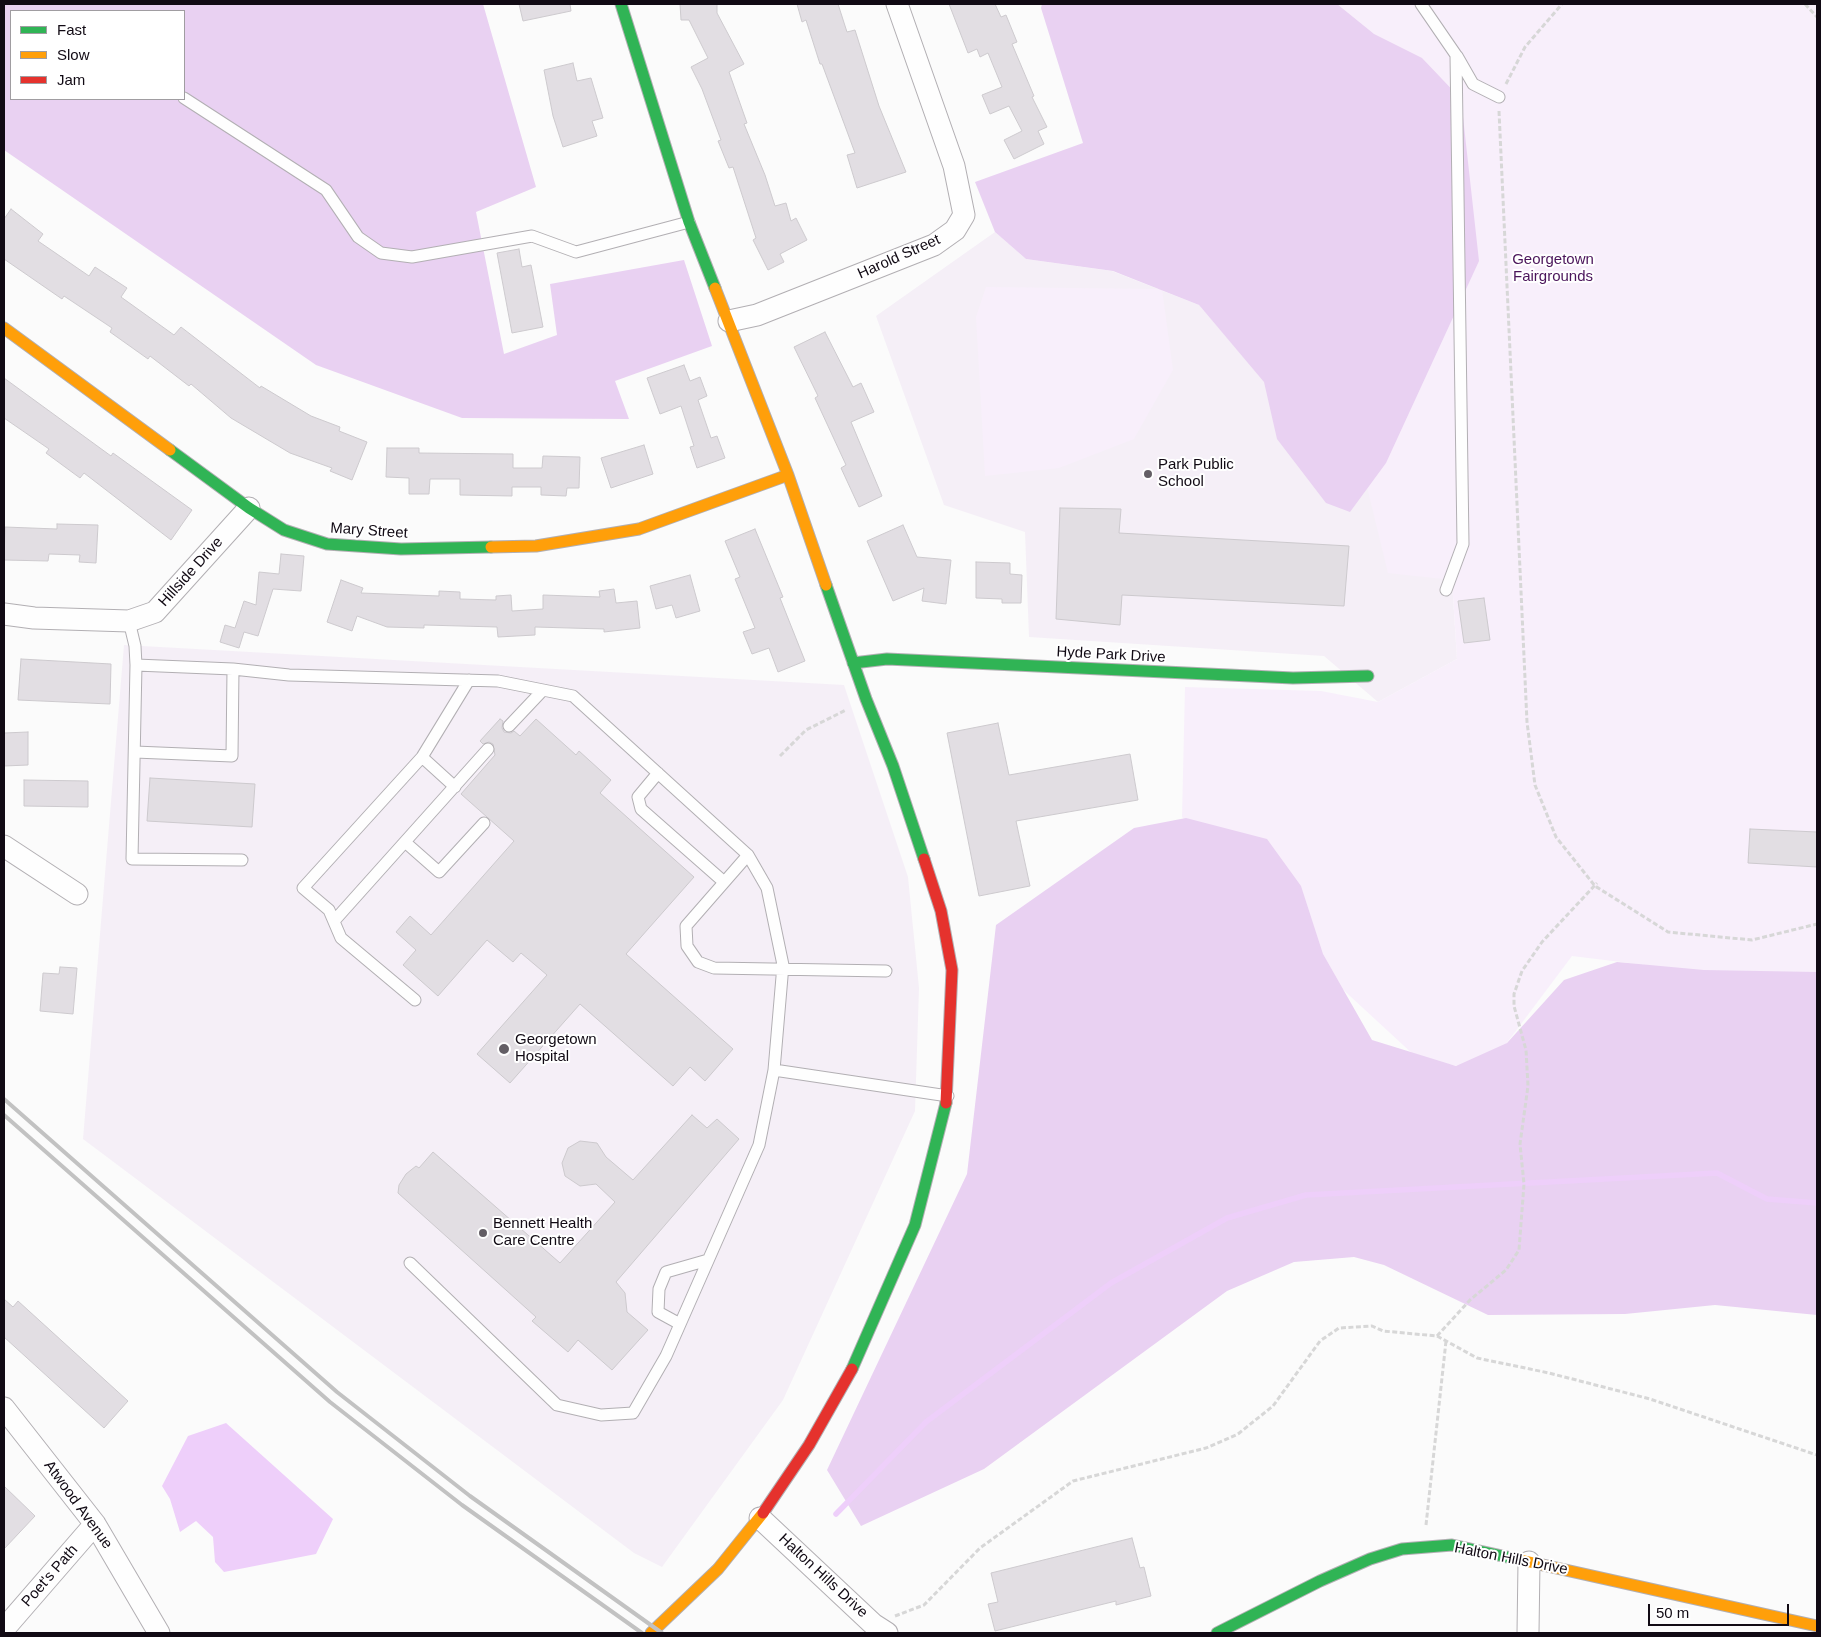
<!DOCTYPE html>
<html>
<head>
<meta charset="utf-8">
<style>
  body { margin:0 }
  #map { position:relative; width:1821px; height:1637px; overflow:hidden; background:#fbfbfb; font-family:Helvetica,sans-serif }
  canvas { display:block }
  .frame { position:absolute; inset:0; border:5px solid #110a14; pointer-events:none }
  .legend { position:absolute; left:10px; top:10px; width:175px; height:90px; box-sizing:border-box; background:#fff; border:1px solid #a09da1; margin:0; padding:6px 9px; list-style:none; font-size:15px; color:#110a14 }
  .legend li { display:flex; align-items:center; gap:10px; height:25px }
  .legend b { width:25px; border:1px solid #a09da1 }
  .scale { position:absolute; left:1648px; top:1604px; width:141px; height:22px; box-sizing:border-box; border:2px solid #110a14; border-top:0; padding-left:6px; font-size:15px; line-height:18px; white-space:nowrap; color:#110a14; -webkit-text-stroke:4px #fff; paint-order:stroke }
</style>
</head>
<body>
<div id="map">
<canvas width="1821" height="1637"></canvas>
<div class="frame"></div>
<ul class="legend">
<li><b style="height:6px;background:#30b455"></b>Fast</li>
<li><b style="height:6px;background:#ff9f0a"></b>Slow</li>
<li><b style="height:6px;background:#e5322d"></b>Jam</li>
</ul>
<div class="scale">50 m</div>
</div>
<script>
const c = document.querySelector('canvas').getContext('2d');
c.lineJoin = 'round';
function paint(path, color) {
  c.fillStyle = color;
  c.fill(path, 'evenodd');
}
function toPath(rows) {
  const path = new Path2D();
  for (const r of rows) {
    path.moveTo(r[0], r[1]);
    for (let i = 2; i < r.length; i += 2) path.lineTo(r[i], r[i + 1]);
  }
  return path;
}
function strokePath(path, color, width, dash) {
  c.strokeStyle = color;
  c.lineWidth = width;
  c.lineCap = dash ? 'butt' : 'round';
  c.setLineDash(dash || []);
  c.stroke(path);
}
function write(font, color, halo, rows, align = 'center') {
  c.font = font + ' Helvetica,sans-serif';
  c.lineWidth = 4;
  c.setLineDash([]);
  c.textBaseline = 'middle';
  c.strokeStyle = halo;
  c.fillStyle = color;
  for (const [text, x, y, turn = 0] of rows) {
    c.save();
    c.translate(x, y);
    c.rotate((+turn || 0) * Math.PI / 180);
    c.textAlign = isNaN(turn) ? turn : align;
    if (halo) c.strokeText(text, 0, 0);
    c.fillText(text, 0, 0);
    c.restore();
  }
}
const built = toPath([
  [995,232,1026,259,1112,271,1199,305,1265,382,1356,442,1452,580,1457,659,1378,702,1324,656,1029,637,1025,532,944,505,876,316],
  [124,645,844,685,908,877,919,988,915,1111,783,1400,662,1567,634,1553,83,1139]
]);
const green = toPath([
  [1294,4,1817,4,1817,986,1572,956,1485,1072,1416,1057,1337,984,1285,921,1182,817,1185,687,1321,691,1378,702,1457,659,1452,580,1388,573,1356,442],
  [986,287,1162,289,1173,370,1134,439,1059,468,985,476,976,317]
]);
const forest = toPath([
  [4,4,483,4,536,187,476,212,504,354,557,335,550,284,684,260,712,346,615,381,629,419,462,418,316,365,4,150],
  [11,11,184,11,184,99,11,99],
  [1042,4,1337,4,1374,34,1422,58,1461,99,1479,261,1386,463,1350,512,1326,503,1277,439,1264,382,1199,305,1113,271,1026,259,995,232,975,182,1083,143,1041,8],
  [1186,818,1267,839,1301,886,1323,954,1372,1040,1456,1066,1507,1043,1564,980,1617,962,1704,970,1817,972,1817,1315,1715,1305,1625,1314,1488,1315,1384,1265,1354,1257,1294,1262,1227,1291,984,1469,861,1526,827,1470,967,1174,996,925,1134,828]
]);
const water = toPath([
  [226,1423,333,1519,316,1554,224,1572,215,1562,213,1537,196,1521,180,1532,170,1499,162,1486,188,1436]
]);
const stream = toPath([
  [836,1514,926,1422,1111,1283,1227,1218,1306,1195,1717,1173,1767,1199,1817,1203]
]);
const building = toPath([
  [519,4,570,4,571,11,523,21,519,4],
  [680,4,717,4,717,13,744,64,729,72,747,123,744,124,765,175,775,206,786,203,791,221,796,218,807,240,780,254,784,262,768,270,753,240,756,238,733,167,729,168,718,141,721,140,702,89,691,67,708,58,689,20,681,20,680,4],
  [797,4,838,4,847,32,855,30,879,106,906,172,857,188,847,155,855,153,822,64,820,64,806,20,802,22,797,4],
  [949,4,995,4,1001,17,1006,15,1017,42,1012,44,1034,96,1032,97,1047,127,1038,131,1044,144,1014,159,1004,140,1022,131,1009,106,990,114,982,95,1002,87,988,53,980,57,977,49,968,53,949,4],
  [573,63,577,81,591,78,603,118,592,121,597,136,563,147,553,116,544,70,573,63],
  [11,209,43,234,38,241,89,276,95,267,127,288,121,297,174,335,181,327,260,388,261,386,311,416,340,427,339,431,367,442,352,480,330,471,332,468,290,453,231,418,191,384,189,386,150,356,148,359,110,332,112,328,64,296,62,299,4,259,4,219,11,209],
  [519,249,522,267,531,265,543,327,512,333,497,253,519,249],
  [825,332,853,387,861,383,874,412,851,422,882,496,859,507,841,468,846,465,815,398,818,396,794,347,825,332],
  [684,365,690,381,700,377,707,396,698,400,711,438,717,436,725,458,697,468,690,447,694,446,681,406,660,414,647,378,684,365],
  [4,378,111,456,113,453,192,510,171,540,84,473,80,478,46,453,49,449,4,418,4,378],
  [644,445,653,474,611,488,601,458,644,445],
  [387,448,419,448,419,453,513,454,513,468,542,468,543,456,580,457,579,488,567,488,566,496,541,495,541,487,512,487,512,496,460,495,460,479,430,479,429,494,409,494,409,478,386,477,387,448],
  [1060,508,1121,509,1119,533,1349,546,1344,606,1122,595,1120,625,1056,619,1060,508],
  [57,524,98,525,96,563,79,562,80,555,49,554,48,561,4,560,5,527,57,529,57,524],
  [903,525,917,557,951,560,946,604,922,601,924,588,893,601,867,541,903,525],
  [755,529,783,597,780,598,805,661,778,672,769,648,752,654,743,632,755,628,735,579,740,577,725,541,755,529],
  [281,554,304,556,301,591,273,589,258,636,244,632,239,648,220,642,225,625,235,628,244,601,256,605,259,572,279,574,281,554],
  [976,562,1010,563,1010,574,1022,575,1021,603,1002,603,1002,599,976,598,976,562],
  [690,575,700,611,676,618,672,605,656,609,650,586,690,575],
  [341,580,363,588,361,593,439,596,439,591,460,592,460,599,496,600,496,596,511,595,512,611,543,609,543,595,600,597,599,591,614,589,616,603,637,601,640,628,604,632,604,629,535,627,535,635,498,637,497,627,424,625,424,628,387,627,357,616,352,631,327,622,341,580],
  [1484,598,1490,640,1464,643,1458,601,1484,598],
  [21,659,111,664,110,704,18,700,21,659],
  [500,719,503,721,502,728,504,732,511,733,514,731,520,736,536,719,576,755,579,751,611,780,600,793,694,877,626,954,733,1049,705,1081,690,1067,673,1086,580,1004,510,1083,477,1054,547,975,521,953,513,962,487,940,438,996,403,965,416,950,396,932,410,916,431,935,514,841,461,794,495,755,493,744,489,742,483,744,480,741,500,719],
  [998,723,1009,775,1130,754,1138,800,1016,821,1030,886,979,896,947,733,998,723],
  [28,732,28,765,4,766,4,733,28,732],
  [150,778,255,784,252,827,147,821,150,778],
  [24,780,88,781,88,807,24,806,24,780],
  [1750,829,1817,832,1817,867,1748,863,1750,829],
  [60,967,77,968,73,1014,40,1011,43,973,59,974,60,967],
  [692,1115,707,1128,717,1119,739,1139,616,1282,625,1293,627,1312,648,1330,612,1370,578,1340,568,1352,532,1321,536,1317,398,1193,399,1185,406,1174,416,1166,419,1168,433,1152,560,1263,615,1202,596,1184,580,1186,565,1176,562,1163,568,1148,580,1141,597,1143,606,1157,633,1180,692,1115],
  [4,1299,13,1307,18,1301,128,1401,104,1428,4,1337,4,1299],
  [4,1486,35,1516,4,1549,4,1486],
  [1132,1538,1140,1568,1144,1567,1151,1596,1116,1605,1116,1601,995,1631,988,1604,998,1602,991,1573,1132,1538]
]);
const path = toPath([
  [1805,4,1817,17],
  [1506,84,1525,47,1562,4],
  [1499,111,1527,722,1535,785,1556,837,1595,886,1668,932,1752,940,1817,924],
  [780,756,806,730,846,710],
  [1437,1336,1470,1300,1506,1270,1519,1250,1524,1184,1520,1144,1528,1086,1526,1050,1514,1006,1514,994,1522,971,1542,942,1597,883],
  [1426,1525,1446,1341],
  [895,1616,924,1605,980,1548,1073,1481,1206,1448,1238,1434,1273,1406,1320,1341,1339,1328,1372,1326,1383,1331,1437,1336,1477,1358,1549,1373,1650,1399,1817,1455]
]);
const lane = toPath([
  [1421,4,1456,55,1463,544,1446,590],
  [1457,56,1473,84,1499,97],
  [184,98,326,190,358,237,381,253,412,257,532,236,576,252,689,222],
  [129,621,135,646,136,665,233,669,289,675,498,681,573,696,748,855,767,888,783,965,774,1070,759,1145,666,1356,633,1413,601,1415,557,1405,410,1263],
  [136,665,132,859,242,860],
  [509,726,543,690],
  [135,752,232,756,233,669],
  [422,757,455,787],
  [658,773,638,797,641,809,724,882],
  [405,842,439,872,484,823],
  [748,855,686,926,687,946,698,962,714,968,886,971],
  [334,921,488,749],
  [415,1000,341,938,329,910,303,888,422,757,469,680],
  [774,1070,948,1096],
  [680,1324,658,1312,659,1289,666,1272,708,1260]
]);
const street = toPath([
  [729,321,757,315,934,245,955,230,964,215,954,166,897,4],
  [4,614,34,618,129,621,155,612,249,508],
  [4,846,77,894],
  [4,1408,95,1524,159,1633],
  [760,1518,873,1624,887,1633],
  [4,1629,95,1524],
  [1528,1633,1529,1562]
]);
const fast = toPath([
  [621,4,689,222,715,288],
  [170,450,249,508,284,530,327,544,401,549,491,547],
  [826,585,866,699,893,766,924,859],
  [853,663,887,659,1293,678,1368,676],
  [852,1369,915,1225,946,1103],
  [1217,1633,1320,1581,1370,1559,1402,1549,1452,1545,1516,1559]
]);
const slow = toPath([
  [715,288,788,475,826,585],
  [4,328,170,450],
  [491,547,536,546,639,529,788,475],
  [1516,1559,1817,1626],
  [651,1633,718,1569,763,1513]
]);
const jam = toPath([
  [924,859,941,911,952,970,946,1103],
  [763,1513,809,1445,852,1369]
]);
const rail = toPath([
  [4,1099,337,1392,470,1496,662,1633],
  [4,1115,330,1402,462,1505,642,1633]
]);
const markers = [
  [1148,474,5,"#635e65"],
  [504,1049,6,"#635e65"],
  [483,1233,5,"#635e65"]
];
const streetNames = [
  ["Harold Street",899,257,-24],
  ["Mary Street",369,531,4],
  ["Hillside Drive",191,572,-48],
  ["Hyde Park Drive",1111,655,3],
  ["Atwood Avenue",78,1505,54],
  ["Halton Hills Drive",1511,1559,11],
  ["Poet's Path",50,1576,-49],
  ["Halton Hills Drive",823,1576,43]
];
const parkNames = [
  ["Georgetown",1553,260],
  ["Fairgrounds",1553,277]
];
const poiNames = [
  ["Park Public",1158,465],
  ["School",1158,482],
  ["Georgetown",515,1040],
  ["Hospital",515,1057],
  ["Bennett Health",493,1224],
  ["Care Centre",493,1241]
];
paint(built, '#f5eff7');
paint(green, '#f8effb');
paint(forest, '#e9d1f2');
paint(water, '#eecffa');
strokePath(stream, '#eecffa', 5.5);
paint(building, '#e2dee3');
strokePath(building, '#cdcace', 1);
strokePath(lane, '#b2afb3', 13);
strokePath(street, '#b2afb3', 23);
strokePath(fast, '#b2afb3', 13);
strokePath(slow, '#b2afb3', 13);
strokePath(jam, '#b2afb3', 13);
strokePath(path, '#d7d7d7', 3, [5, 2.5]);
strokePath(lane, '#fefefe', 11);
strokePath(street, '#fefefe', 21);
strokePath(fast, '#30b455', 11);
strokePath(slow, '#ff9f0a', 11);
strokePath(jam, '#e5322d', 11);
strokePath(rail, '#c2c2c2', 4);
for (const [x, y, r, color] of markers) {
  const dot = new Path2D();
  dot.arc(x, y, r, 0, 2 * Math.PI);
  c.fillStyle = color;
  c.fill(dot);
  strokePath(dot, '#fff', 2);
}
write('15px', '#110a14', '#fff', streetNames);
write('15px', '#4a145a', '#fff', parkNames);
write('15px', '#110a14', '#fff', poiNames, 'left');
</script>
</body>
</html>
